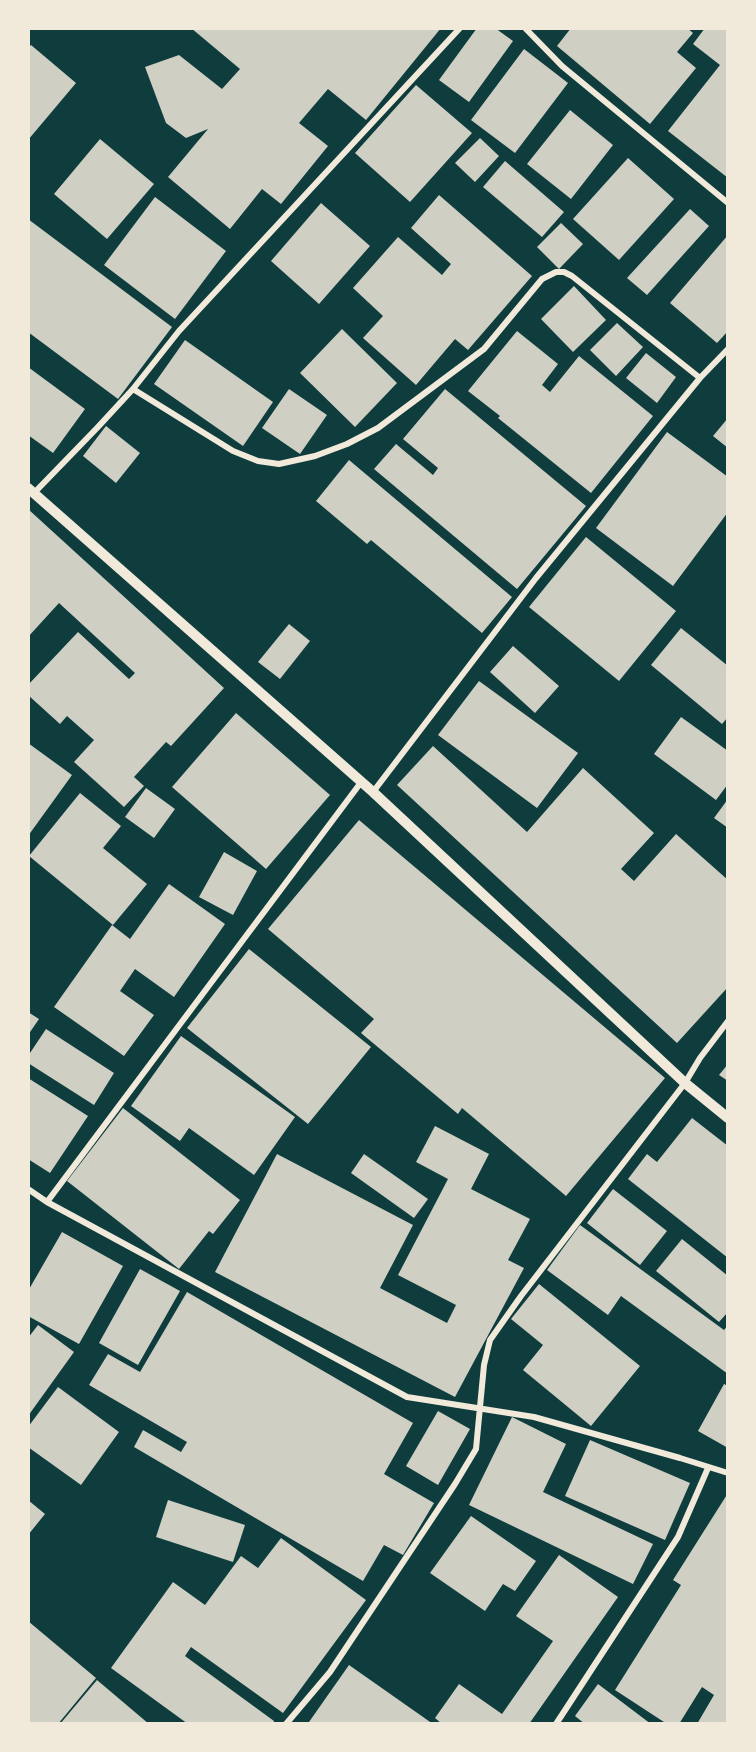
<!DOCTYPE html>
<html>
<head>
<meta charset="utf-8">
<style>
  body { margin:0 }
  #map { position:relative; width:756px; height:1752px; overflow:hidden; background:#0f3d3e; font-family:Helvetica,sans-serif }
  canvas { display:block }
  .frame { position:absolute; inset:0; border:30px solid #f1e9da; pointer-events:none }
</style>
</head>
<body>
<div id="map">
<canvas width="756" height="1752"></canvas>
<div class="frame"></div>
</div>
<script>
const c = document.querySelector('canvas').getContext('2d');
c.lineJoin = 'round';
function paint(path, color) {
  c.fillStyle = color;
  c.fill(path, 'evenodd');
}
function toPath(rows) {
  const path = new Path2D();
  for (const r of rows) {
    path.moveTo(r[0], r[1]);
    for (let i = 2; i < r.length; i += 2) path.lineTo(r[i], r[i + 1]);
  }
  return path;
}
function strokePath(path, color, width, dash) {
  c.strokeStyle = color;
  c.lineWidth = width;
  c.lineCap = dash ? 'butt' : 'round';
  c.setLineDash(dash || []);
  c.stroke(path);
}
const building = toPath([
  [191,28,441,28,366,120,328,89,299,123,328,146,281,204,262,189,230,229,168,177,208,129,186,138,166,123,145,67,179,55,222,89,240,69],
  [477,28,495,28,513,41,469,102,439,80],
  [571,28,687,28,693,33,677,52,696,68,650,124,557,46],
  [705,28,728,28,728,178,668,131,720,65,693,44],
  [31,45,76,83,28,140,28,48],
  [524,49,568,83,515,153,471,120],
  [416,85,472,133,410,202,355,153],
  [570,110,613,145,571,199,527,164],
  [480,138,499,156,475,182,455,163],
  [100,139,154,184,107,239,54,194],
  [628,158,674,199,619,260,573,219],
  [505,161,564,212,542,237,483,187],
  [439,195,532,276,468,350,455,339,416,385,363,338,383,316,353,288,398,237,442,275,451,264,411,228],
  [155,197,226,251,175,319,104,265],
  [321,203,370,246,319,304,271,261],
  [690,209,709,226,647,295,627,278],
  [28,219,172,327,118,399,28,332],
  [561,223,583,244,559,269,537,247],
  [728,235,728,331,717,343,670,303],
  [574,286,606,320,573,352,541,319],
  [617,323,643,347,616,376,590,350],
  [342,329,397,383,355,427,300,373],
  [517,331,558,364,542,385,550,392,579,356,653,416,591,493,498,418,500,416,468,391],
  [185,340,273,402,243,446,154,384],
  [646,353,676,377,657,403,626,378],
  [28,367,85,409,53,453,28,435],
  [289,389,327,415,300,454,262,428],
  [445,389,586,506,517,589,374,469,396,444,433,475,438,468,403,439],
  [728,418,728,448,713,436],
  [106,426,140,453,116,483,83,456],
  [667,432,728,477,728,512,673,586,596,528],
  [349,460,512,597,482,633,371,540,367,544,316,501],
  [28,509,224,688,171,746,166,742,134,777,144,786,124,807,74,762,94,740,67,716,60,724,28,695,28,685,78,632,129,679,135,673,59,603,28,637],
  [586,537,676,611,619,681,529,607],
  [289,624,310,641,280,679,258,662],
  [681,628,728,666,728,717,722,724,651,665],
  [513,646,559,686,535,713,490,672],
  [479,681,578,753,537,808,438,735],
  [236,713,330,795,266,869,172,787],
  [681,717,728,751,728,784,716,800,654,754],
  [28,743,72,775,28,836],
  [433,746,527,832,583,768,654,833,621,869,634,881,676,834,728,880,728,987,677,1043,397,785],
  [146,788,175,809,154,838,125,817],
  [80,793,121,826,103,848,147,884,113,925,29,856],
  [728,799,728,828,714,818],
  [359,820,665,1078,566,1196,462,1108,458,1114,361,1033,374,1019,268,929],
  [224,852,257,871,233,915,199,897],
  [169,884,225,924,174,997,135,969,120,991,154,1015,124,1056,54,1007,112,925,130,939],
  [249,949,371,1047,308,1124,187,1028],
  [28,1012,39,1019,28,1035],
  [46,1029,114,1073,94,1105,28,1063,28,1056],
  [181,1036,295,1117,254,1175,189,1128,180,1141,131,1106],
  [728,1064,728,1081,719,1075],
  [28,1078,88,1116,50,1173,28,1159],
  [123,1108,240,1200,213,1234,209,1231,179,1269,67,1181],
  [692,1118,728,1146,728,1258,628,1179,647,1154,657,1162],
  [435,1126,489,1154,471,1189,530,1219,508,1260,524,1268,455,1397,215,1272,277,1154,413,1225,380,1288,447,1323,456,1305,398,1275,448,1179,416,1162],
  [364,1154,428,1199,414,1218,351,1173],
  [613,1189,667,1231,640,1265,587,1223],
  [580,1225,724,1330,728,1325,728,1374,621,1296,608,1315,547,1270],
  [62,1232,123,1266,79,1344,28,1316,28,1291],
  [682,1239,728,1276,728,1312,719,1322,656,1271],
  [140,1269,180,1291,138,1365,99,1343],
  [539,1284,640,1366,591,1426,523,1370,543,1345,511,1319],
  [187,1292,413,1423,384,1474,434,1503,403,1555,384,1545,363,1581,134,1447,143,1430,181,1452,187,1442,89,1385,108,1354,140,1372],
  [38,1325,74,1352,28,1416,28,1338],
  [724,1384,728,1386,728,1448,698,1431],
  [58,1387,119,1432,81,1485,28,1447,28,1427],
  [438,1411,470,1429,438,1485,406,1466],
  [512,1417,566,1444,543,1492,653,1544,633,1584,469,1505],
  [590,1440,690,1483,665,1540,565,1496],
  [728,1493,728,1724,697,1724,714,1695,702,1687,679,1724,667,1724,615,1690,681,1585,673,1580],
  [28,1500,45,1514,28,1535],
  [168,1500,245,1525,233,1562,156,1537],
  [471,1516,536,1561,515,1591,503,1584,485,1611,430,1573],
  [281,1538,366,1600,283,1713,191,1647,185,1656,274,1721,273,1724,188,1724,111,1668,173,1582,205,1605,241,1556,258,1568],
  [559,1555,618,1597,529,1724,442,1724,435,1718,459,1684,502,1714,553,1641,516,1616],
  [28,1621,96,1678,58,1724,28,1724],
  [349,1665,433,1724,311,1724,309,1722],
  [97,1680,149,1724,60,1724],
  [598,1684,651,1724,585,1724,575,1716]
]);
const minor = toPath([
  [525,28,562,66,728,203],
  [133,389,233,451,258,461,279,464,315,456,347,444,378,428,484,349,542,279,556,272,564,272,572,276,700,378],
  [34,493,97,428,133,389,179,331,460,28],
  [373,792,536,578,700,378,728,349],
  [28,1189,47,1202,407,1397,534,1417,680,1458,728,1473],
  [47,1202,362,781],
  [286,1724,330,1672,455,1484,476,1449,484,1365,490,1340,521,1296,685,1083,700,1058,728,1021],
  [556,1724,678,1537,708,1468]
]);
const tertiary = toPath([
  [28,488,373,792,685,1083,728,1118]
]);
paint(building, '#cfcfc3');
strokePath(minor, '#f1e9da', 6);
strokePath(tertiary, '#f1e9da', 10);
</script>
</body>
</html>
